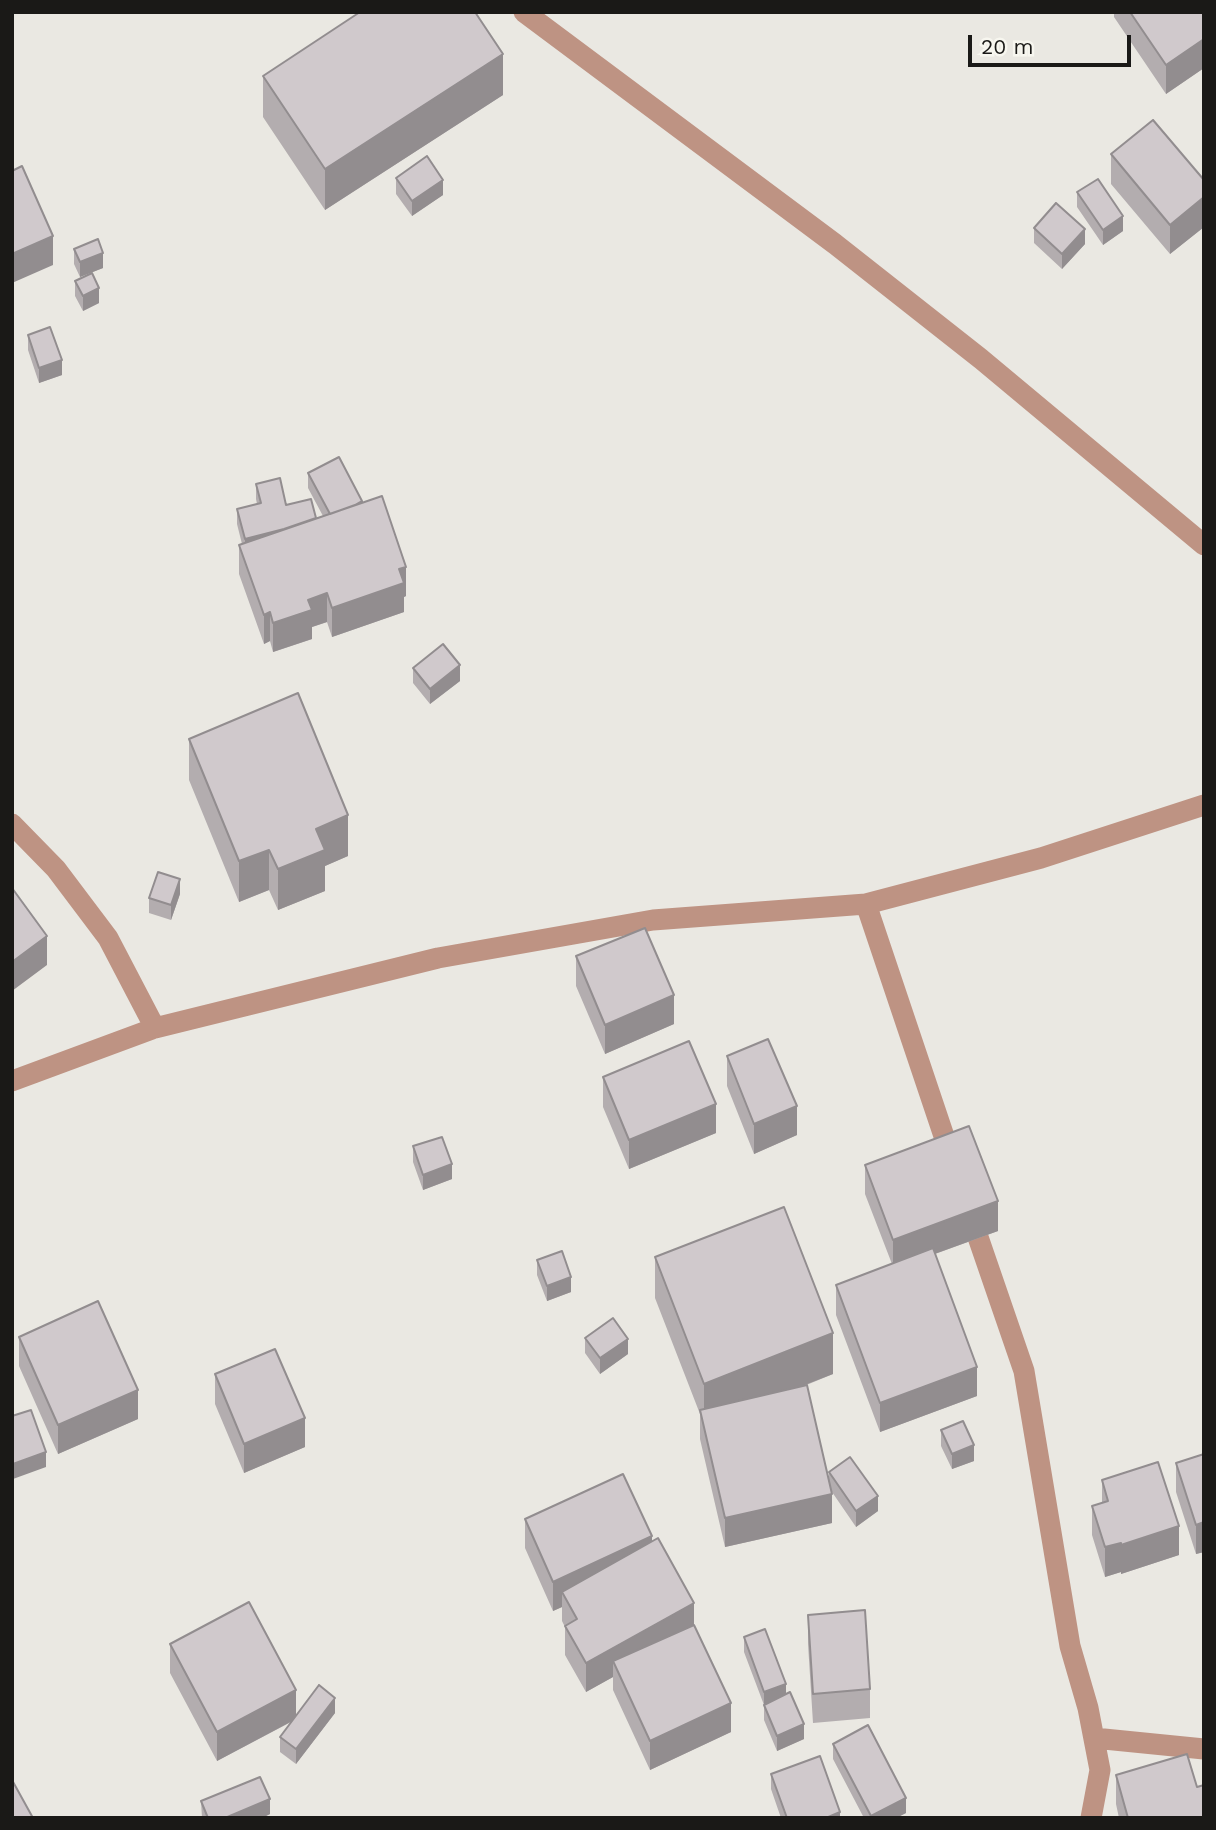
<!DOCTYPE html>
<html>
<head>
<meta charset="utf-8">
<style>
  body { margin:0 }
  #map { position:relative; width:1216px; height:1830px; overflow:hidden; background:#eae8e2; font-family:"Work Sans",sans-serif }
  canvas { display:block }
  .frame { position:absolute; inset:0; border:14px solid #1a1917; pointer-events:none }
  .scale { position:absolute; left:968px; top:35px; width:163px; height:32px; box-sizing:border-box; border:4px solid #1a1917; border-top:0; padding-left:9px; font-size:21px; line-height:24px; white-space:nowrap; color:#1a1917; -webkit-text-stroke:5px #f7f6ef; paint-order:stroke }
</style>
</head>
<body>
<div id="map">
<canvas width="1216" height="1830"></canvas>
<div class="frame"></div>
<div class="scale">20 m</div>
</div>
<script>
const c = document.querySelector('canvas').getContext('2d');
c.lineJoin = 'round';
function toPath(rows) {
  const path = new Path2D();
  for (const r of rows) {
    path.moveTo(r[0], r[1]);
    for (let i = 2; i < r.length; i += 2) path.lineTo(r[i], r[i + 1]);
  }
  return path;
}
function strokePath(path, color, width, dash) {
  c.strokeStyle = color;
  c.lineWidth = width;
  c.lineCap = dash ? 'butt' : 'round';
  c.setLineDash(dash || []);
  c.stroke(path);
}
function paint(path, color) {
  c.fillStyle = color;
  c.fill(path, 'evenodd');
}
const street = toPath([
  [524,12,835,244,981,359,1204,545],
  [12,824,56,869,108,938,155,1028],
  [866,904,952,1160],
  [12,1081,155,1028,438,958,653,920,866,904,1041,858,1204,805],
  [969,1211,1024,1371,1070,1646,1088,1708,1100,1770,1091,1818],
  [1094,1738,1204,1749]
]);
const wall = toPath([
  [1114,12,1204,12,1204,68,1166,94,1114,17],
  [263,76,503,95,325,210,263,117],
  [1111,154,1204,180,1204,227,1170,254,1111,184],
  [396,178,443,195,412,216,396,194],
  [1077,192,1123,231,1103,245,1077,207],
  [1034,228,1085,244,1062,269,1034,243],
  [74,249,103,268,80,277,74,264],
  [75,281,99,303,83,311,75,296],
  [28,335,62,375,39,383,28,350],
  [308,473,362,502,406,596,404,597,404,612,332,637,327,622,312,627,312,639,273,652,270,641,264,644,239,574,239,545,242,544,237,524,237,509,257,504,256,499,256,484,286,505,316,518,323,516,308,488],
  [413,668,460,681,430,704,413,683],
  [189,739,348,856,325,866,325,891,278,910,269,890,239,902,189,780],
  [180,894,171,920,149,913,149,898],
  [576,956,674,1024,605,1054,576,986],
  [727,1056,797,1135,754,1154,727,1086],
  [603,1077,716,1133,629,1169,603,1107],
  [413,1146,452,1179,423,1190,413,1162],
  [865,1165,998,1231,935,1254,977,1396,880,1432,836,1315,836,1285,892,1264,865,1194],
  [655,1257,833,1374,804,1386,829,1478,829,1472,878,1511,856,1527,832,1492,832,1523,725,1547,700,1439,700,1414,655,1298],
  [537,1260,571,1292,547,1301,537,1275],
  [19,1337,138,1419,58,1454,19,1366],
  [585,1338,628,1354,600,1374,585,1353],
  [215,1374,305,1447,244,1473,215,1404],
  [941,1430,974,1461,952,1469,941,1446],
  [1204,1454,1204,1552,1196,1554,1176,1492,1176,1463],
  [1102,1480,1179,1555,1121,1574,1121,1572,1105,1577,1092,1535,1092,1506,1102,1503],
  [525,1519,652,1542,694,1625,731,1732,650,1770,613,1690,613,1677,586,1692,565,1655,565,1627,562,1621,562,1607,553,1611,525,1548],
  [808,1615,870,1689,870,1718,813,1723,808,1644],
  [744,1637,786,1694,804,1739,777,1751,764,1720,764,1705,744,1652],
  [170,1644,296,1714,335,1713,296,1764,280,1752,280,1737,291,1722,217,1761,170,1673],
  [833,1744,906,1813,896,1818,864,1818,833,1759],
  [771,1774,840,1818,781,1818,771,1789],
  [1116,1775,1197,1787,1204,1818,1119,1818,1116,1804],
  [201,1801,270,1814,262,1818,202,1818]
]);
const shadedWall = toPath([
  [1204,39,1204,68,1166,94,1166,65],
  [503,54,503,95,325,210,325,169],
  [443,180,443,195,412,216,412,201],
  [1204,197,1204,227,1170,254,1170,225],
  [1123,216,1123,231,1103,245,1103,230],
  [1085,229,1085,244,1062,269,1062,254],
  [53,236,53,265,12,283,12,254],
  [103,253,103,268,80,277,80,262],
  [99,288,99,303,83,311,83,296],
  [62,360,62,375,39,383,39,368],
  [317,521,245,554,245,539],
  [406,567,406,596,404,597,404,612,332,637,332,608,399,569],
  [327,593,327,622,312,627,312,639,273,652,273,623,308,600],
  [270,612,270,641,264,644,264,615],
  [460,665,460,681,430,704,430,689],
  [348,815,348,856,325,866,325,891,278,910,278,869,316,829],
  [269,850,269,890,239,902,239,861],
  [180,879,180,894,171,920,171,905],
  [47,936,47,965,12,991,12,962],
  [674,995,674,1024,605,1054,605,1025],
  [716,1104,716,1133,629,1169,629,1140],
  [797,1106,797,1135,754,1154,754,1124],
  [452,1164,452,1179,423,1190,423,1175],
  [998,1201,998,1231,893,1269,893,1240],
  [571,1277,571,1292,547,1301,547,1286],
  [833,1333,833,1374,704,1424,704,1384],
  [628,1339,628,1354,600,1374,600,1358],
  [977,1367,977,1396,880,1432,880,1403],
  [138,1390,138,1419,58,1454,58,1425],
  [305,1418,305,1447,244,1473,244,1444],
  [974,1445,974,1461,952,1469,952,1454],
  [46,1452,46,1467,13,1479,13,1464],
  [832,1494,832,1523,725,1547,725,1518],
  [878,1496,878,1511,856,1527,856,1511],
  [1204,1522,1204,1552,1196,1554,1196,1525],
  [1179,1526,1179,1555,1121,1574,1121,1572,1105,1577,1105,1547],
  [652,1536,652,1565,562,1592,562,1607,553,1611,553,1582],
  [694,1603,694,1632,613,1661,613,1677,586,1692,586,1663],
  [786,1684,786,1700,764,1707,764,1692],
  [296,1690,296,1719,217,1761,217,1732],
  [335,1698,335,1713,296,1764,296,1749],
  [731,1703,731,1732,650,1770,650,1741],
  [804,1724,804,1739,777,1751,777,1736],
  [906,1798,906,1813,896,1818,871,1818,871,1816],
  [270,1799,270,1814,262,1818,225,1818],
  [840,1812,840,1818,826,1818]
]);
const building = toPath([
  [360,12,475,12,503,54,325,169,263,76,360,12],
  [1130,12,1204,12,1204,39,1166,65,1130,12],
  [1153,120,1204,180,1204,197,1170,225,1111,154,1153,120],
  [427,156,443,180,412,201,396,178,427,156],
  [22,166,53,236,12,254,12,171,22,166],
  [1098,179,1123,216,1103,230,1077,192,1098,179],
  [1056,203,1085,229,1062,254,1034,228,1056,203],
  [98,239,103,253,80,262,74,249,98,239],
  [92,273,99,288,83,296,75,281,92,273],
  [50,327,62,360,39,368,28,335,50,327],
  [339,457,362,501,355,505,330,514,308,473,339,457],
  [280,478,286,505,311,499,316,518,284,529,245,539,237,509,261,503,256,484,280,478],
  [382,496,406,567,399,569,404,583,332,608,327,593,308,600,312,610,273,623,270,612,264,615,239,545,382,496],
  [443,644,460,665,430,689,413,668,443,644],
  [298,693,348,815,316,829,325,850,278,869,269,850,239,861,189,739,298,693],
  [158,872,180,879,171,905,149,898,158,872],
  [12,888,47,936,12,962,12,888],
  [645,928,674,995,605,1025,576,956,645,928],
  [768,1039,797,1106,754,1124,727,1056,768,1039],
  [689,1041,716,1104,629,1140,603,1077,689,1041],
  [969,1126,998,1201,893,1240,865,1165,969,1126],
  [442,1137,452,1164,423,1175,413,1146,442,1137],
  [784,1207,833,1333,704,1384,655,1257,784,1207],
  [933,1248,977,1367,880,1403,836,1285,933,1248],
  [562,1251,571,1277,547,1286,537,1260,562,1251],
  [98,1301,138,1390,58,1425,19,1337,98,1301],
  [613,1318,628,1339,600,1358,585,1338,613,1318],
  [275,1349,305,1418,244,1444,215,1374,275,1349],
  [807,1385,832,1494,725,1518,700,1410,807,1385],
  [31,1410,46,1452,13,1464,12,1461,12,1416,31,1410],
  [963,1421,974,1445,952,1454,941,1430,963,1421],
  [1204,1454,1204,1522,1196,1525,1176,1463,1204,1454],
  [850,1457,878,1496,856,1511,829,1472,850,1457],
  [1158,1462,1179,1526,1121,1545,1121,1543,1105,1547,1092,1506,1108,1501,1102,1480,1158,1462],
  [623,1474,652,1536,553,1582,525,1519,623,1474],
  [658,1538,694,1603,586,1663,565,1626,577,1619,562,1592,658,1538],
  [249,1602,296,1690,217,1732,170,1644,249,1602],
  [865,1610,870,1689,813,1694,808,1615,865,1610],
  [694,1625,731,1703,650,1741,613,1661,694,1625],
  [765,1629,786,1684,764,1692,744,1637,765,1629],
  [319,1685,335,1698,296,1749,280,1737,319,1685],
  [790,1692,804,1724,777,1736,764,1705,790,1692],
  [868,1725,906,1798,871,1816,833,1744,868,1725],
  [1187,1754,1197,1787,1204,1785,1204,1818,1128,1818,1116,1775,1187,1754],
  [820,1756,840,1812,826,1818,787,1818,771,1774,820,1756],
  [260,1777,270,1799,225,1818,208,1818,201,1801,260,1777],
  [12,1780,33,1818,12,1818,12,1780]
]);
strokePath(street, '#be9383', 21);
paint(wall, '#b3adaf');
paint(shadedWall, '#928d8f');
paint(building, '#d0c9cc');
strokePath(building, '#928d8f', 2);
</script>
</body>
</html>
